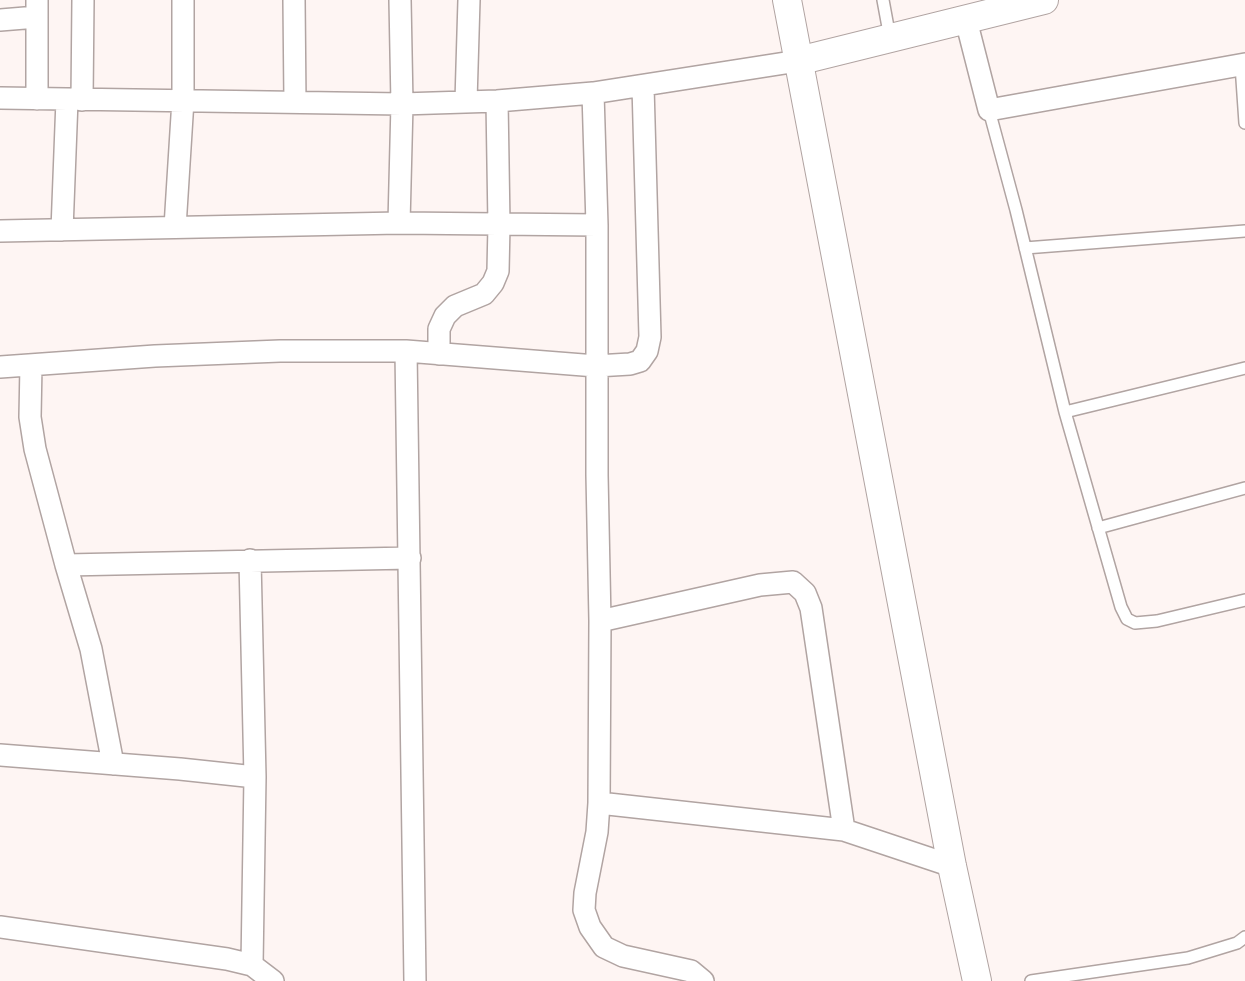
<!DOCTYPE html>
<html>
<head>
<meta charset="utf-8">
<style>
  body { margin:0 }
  canvas { display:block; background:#fef5f3 }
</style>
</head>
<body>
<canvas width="1245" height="981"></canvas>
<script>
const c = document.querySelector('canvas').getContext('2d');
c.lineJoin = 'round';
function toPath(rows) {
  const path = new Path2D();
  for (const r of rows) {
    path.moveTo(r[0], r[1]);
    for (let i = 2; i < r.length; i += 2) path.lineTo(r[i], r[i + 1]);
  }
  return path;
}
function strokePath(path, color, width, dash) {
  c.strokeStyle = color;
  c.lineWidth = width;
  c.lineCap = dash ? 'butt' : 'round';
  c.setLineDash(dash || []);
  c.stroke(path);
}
const service = toPath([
  [883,0,890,38],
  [1241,65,1245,123],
  [989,110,1016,210,1065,412,1121,607,1127,619,1135,623,1157,621,1245,600],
  [1025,248,1245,231],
  [1065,412,1245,368],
  [1098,528,1245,488],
  [1031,981,1188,958,1237,943,1245,937]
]);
const minor = toPath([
  [37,0,37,99],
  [294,0,295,102],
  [0,20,37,17],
  [966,20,989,110,1245,64],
  [593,93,597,225,597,475,600,621,599,803,597,832,585,893,584,910,590,927,604,947,623,956,691,971,703,981],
  [0,98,402,104,497,101,593,93,798,61],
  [82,100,83,0],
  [466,101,469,0],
  [399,223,402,104,400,0],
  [175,227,183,100,183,0],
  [62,230,67,100],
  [0,231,399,223,597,225],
  [406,351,415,981],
  [439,354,439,329,445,316,455,306,484,294,493,283,498,271,499,225,497,101],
  [31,365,30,417,35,449,66,565,91,649,113,764],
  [0,367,155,356,280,351,406,351,596,366,630,364,640,361,647,351,650,337,643,86],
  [250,560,255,777,252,965],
  [66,565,410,558],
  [600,621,760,585,793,582,805,593,811,608,844,830],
  [0,755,180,769,255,777],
  [599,803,844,830,952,866],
  [0,927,227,959,252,965,273,981]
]);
const secondary = toPath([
  [798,61,1044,0]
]);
const primary = toPath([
  [787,0,952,866,977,981]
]);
strokePath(service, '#b1a4a2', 14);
strokePath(minor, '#b1a4a2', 24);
strokePath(secondary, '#b1a4a2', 30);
strokePath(primary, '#b1a4a2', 30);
strokePath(service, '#fff', 11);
strokePath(minor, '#fff', 21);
strokePath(secondary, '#fff', 28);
strokePath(primary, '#fff', 28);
</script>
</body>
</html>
